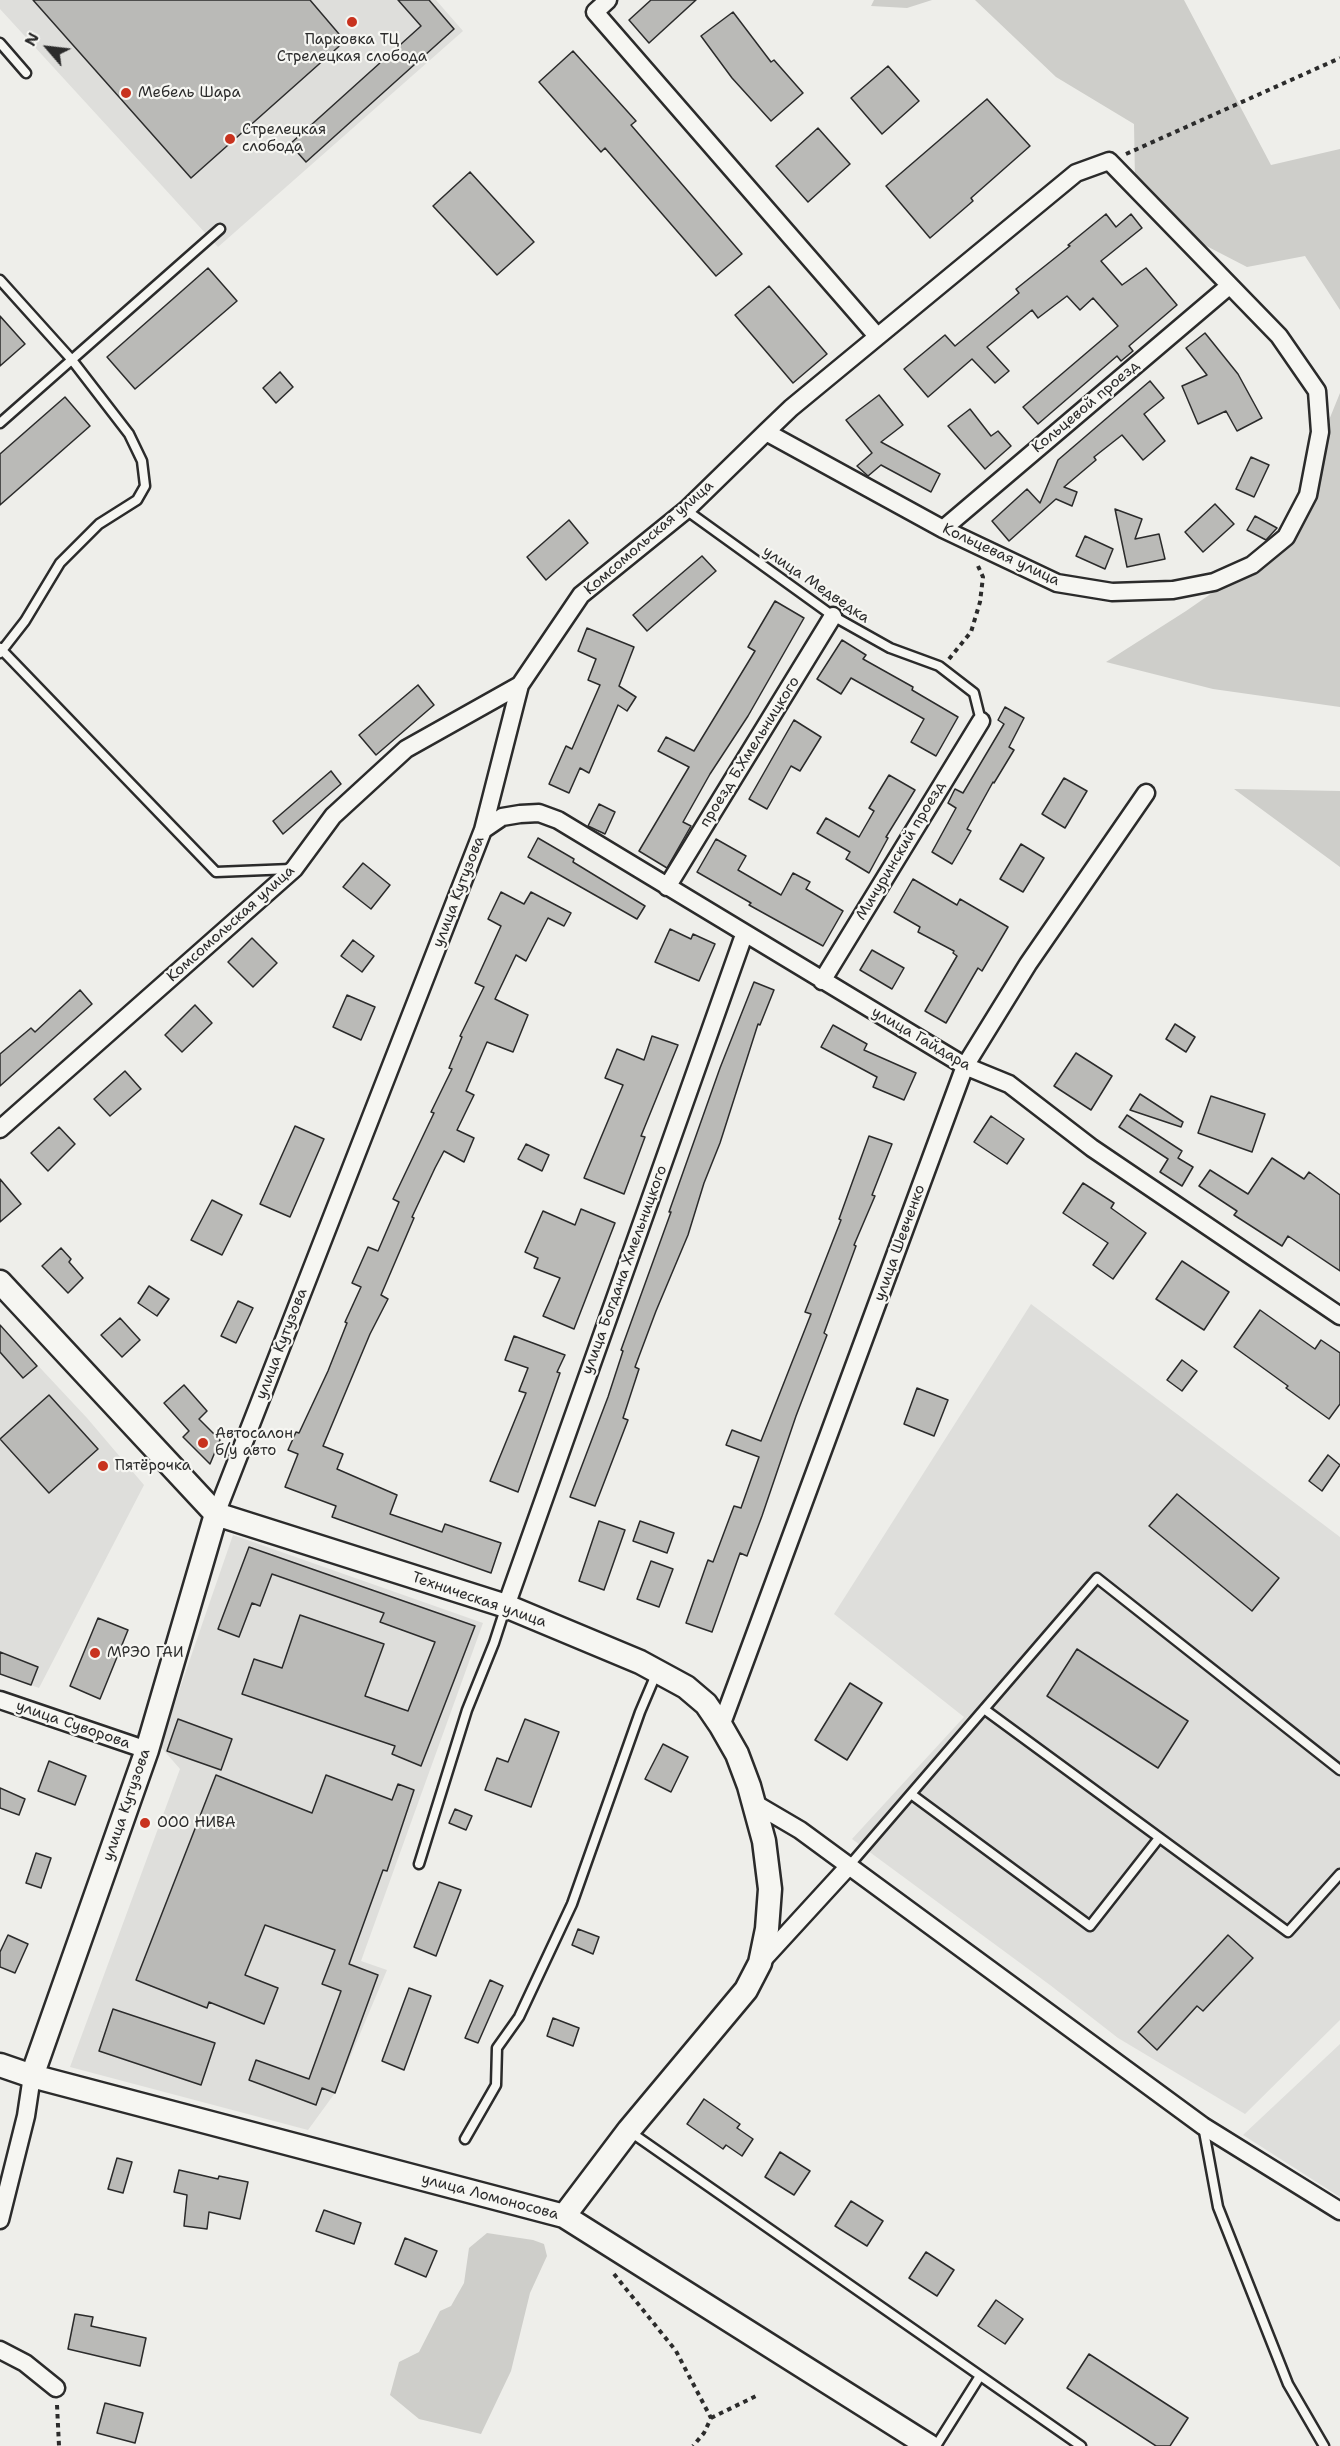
<!DOCTYPE html>
<html>
<head>
<meta charset="utf-8">
<style>
  body { margin:0 }
  #map { position:relative; width:1340px; height:2446px; overflow:hidden; background:#eeeeea; font-family:"Shantell Sans",sans-serif }
  canvas { display:block }
  .north { position:absolute; left:18px; top:18px; width:60px; height:60px; -webkit-text-stroke:4px #f6f6f2; paint-order:stroke; rotate:298deg; font-size:16px; font-weight:700; line-height:24px; text-align:center; color:#2b2b2b }
  .north::after { content:''; display:block; margin:auto; width:21px; height:27px; background:#2b2b2b; clip-path:polygon(50% 0,100% 100%,50% 72%,0 100%) }
</style>
</head>
<body>
<div id="map">
<canvas width="1340" height="2446"></canvas>
<div class="north">N</div>
</div>
<script>
const c = document.querySelector('canvas').getContext('2d');
c.lineJoin = 'round';
function paint(path, color) {
  c.fillStyle = color;
  c.fill(path, 'evenodd');
}
function toPath(rows) {
  const path = new Path2D();
  for (const r of rows) {
    path.moveTo(r[0], r[1]);
    for (let i = 2; i < r.length; i += 2) path.lineTo(r[i], r[i + 1]);
  }
  return path;
}
function strokePath(path, color, width, dash) {
  c.strokeStyle = color;
  c.lineWidth = width;
  c.lineCap = dash ? 'butt' : 'round';
  c.setLineDash(dash || []);
  c.stroke(path);
}
function write(font, color, halo, rows, align = 'center') {
  c.font = font + ' "Shantell Sans",sans-serif';
  c.lineWidth = 4.5;
  c.setLineDash([]);
  c.textBaseline = 'middle';
  c.strokeStyle = halo;
  c.fillStyle = color;
  for (const [text, x, y, turn = 0] of rows) {
    c.save();
    c.translate(x, y);
    c.rotate((+turn || 0) * Math.PI / 180);
    c.textAlign = isNaN(turn) ? turn : align;
    if (halo) c.strokeText(text, 0, 0);
    c.fillText(text, 0, 0);
    c.restore();
  }
}
const built = toPath([
  [0,0,436,0,463,31,218,247,0,9],
  [1031,1304,1340,1537,1340,2020,1245,2114,1118,2038,1050,1985,852,1839,964,1717,834,1614],
  [0,1325,87,1418,144,1485,39,1688,0,1674],
  [233,1535,483,1623,361,1961,387,1970,335,2093,308,2130,70,2067,180,1769,160,1746],
  [1340,2044,1340,2197,1243,2135]
]);
const green = toPath([
  [874,0,932,0,907,8,871,6],
  [975,0,1184,0,1271,165,1340,149,1340,310,1305,256,1247,267,1189,237,1135,181,1134,124,1056,77],
  [1340,393,1340,707,1213,689,1106,662,1186,611,1277,548],
  [1234,789,1340,791,1340,867],
  [487,2233,533,2240,544,2244,547,2256,530,2293,511,2371,481,2434,419,2419,390,2395,399,2362,419,2352,440,2311,451,2306,464,2283,469,2248]
]);
const building = toPath([
  [33,0,310,0,345,41,191,178,33,0],
  [398,0,429,0,454,29,306,162,290,144,421,26,398,0],
  [651,0,696,0,649,43,629,20,651,0],
  [733,12,771,62,774,60,803,93,771,121,732,78,701,36,733,12],
  [573,51,636,121,631,125,742,254,716,276,605,148,601,152,539,82,573,51],
  [888,66,919,101,882,134,851,98,888,66],
  [987,99,1030,146,971,198,973,201,930,238,886,186,987,99],
  [818,128,850,164,808,202,776,166,818,128],
  [470,172,534,242,497,275,433,206,470,172],
  [1106,214,1116,227,1131,214,1142,228,1101,261,1122,285,1146,268,1177,305,1129,346,1133,351,1121,361,1117,356,1038,424,1023,407,1118,326,1093,298,1080,310,1067,296,1038,318,1032,310,987,347,1009,371,995,383,972,359,928,397,904,369,945,335,955,346,1019,293,1016,289,1070,246,1068,245,1106,214],
  [208,268,237,301,135,389,107,357,208,268],
  [769,286,827,354,793,383,735,315,769,286],
  [0,316,25,344,0,366,0,316],
  [1205,333,1238,374,1262,418,1237,431,1226,411,1198,424,1182,386,1207,375,1186,348,1205,333],
  [280,372,293,387,276,403,263,388,280,372],
  [1150,381,1164,398,1144,414,1165,441,1143,460,1122,435,1094,457,1096,460,1064,487,1077,492,1072,506,1056,499,1009,541,992,521,1027,489,1040,503,1058,460,1150,381],
  [879,395,903,425,881,442,940,474,931,492,881,465,868,476,857,466,872,453,846,420,879,395],
  [65,397,90,426,0,505,0,454,65,397],
  [970,409,991,436,998,431,1011,446,985,469,948,426,970,409],
  [1251,457,1269,465,1254,497,1236,489,1251,457],
  [1215,504,1234,524,1203,552,1185,532,1215,504],
  [1115,509,1142,519,1135,539,1159,534,1165,559,1127,567,1115,509],
  [1255,516,1277,528,1266,540,1247,530,1255,516],
  [569,520,588,543,546,580,527,557,569,520],
  [1085,536,1113,549,1105,569,1076,556,1085,536],
  [702,556,716,571,647,631,633,615,702,556],
  [775,601,804,618,748,716,710,774,683,822,691,826,667,868,639,851,689,767,658,751,666,737,694,751,755,651,748,647,775,601],
  [587,628,634,647,619,686,636,697,627,711,618,705,589,773,580,768,569,793,549,784,566,746,572,749,600,685,588,680,596,659,578,651,587,628],
  [842,640,866,655,863,659,913,687,912,690,958,717,936,756,911,742,924,719,851,678,841,694,817,679,842,640],
  [418,685,434,705,376,755,359,735,418,685],
  [1005,707,1024,718,1009,747,1014,750,994,783,993,782,967,829,971,831,952,864,932,852,956,808,948,803,955,789,963,793,1004,724,998,720,1005,707],
  [794,720,821,737,800,771,791,766,767,809,749,799,794,720],
  [331,771,341,784,283,834,273,821,331,771],
  [889,775,915,790,886,837,888,838,869,873,846,859,850,852,817,833,826,818,859,837,874,811,869,808,889,775],
  [1064,778,1087,791,1065,828,1042,814,1064,778],
  [599,804,615,812,605,834,588,826,599,804],
  [538,838,574,859,573,862,645,906,637,919,528,857,538,838],
  [716,839,746,856,738,870,781,895,793,873,810,882,806,889,843,911,823,946,749,905,751,903,697,872,716,839],
  [1021,844,1044,858,1023,892,1000,879,1021,844],
  [363,863,390,885,371,909,343,887,363,863],
  [913,879,957,905,960,899,1008,927,982,971,978,968,946,1023,925,1011,957,956,953,953,954,951,918,932,920,927,894,912,913,879],
  [501,892,524,904,531,892,571,913,564,926,548,918,526,961,516,955,495,999,528,1015,513,1052,487,1042,466,1091,474,1095,457,1130,474,1138,464,1162,444,1151,435,1168,412,1217,414,1218,381,1295,388,1299,370,1334,323,1446,343,1454,337,1469,397,1495,390,1514,442,1532,445,1524,501,1543,491,1573,332,1517,336,1506,285,1487,298,1454,288,1450,296,1432,299,1433,328,1371,347,1323,345,1322,361,1287,352,1283,368,1247,378,1251,399,1202,393,1199,434,1113,431,1112,452,1069,449,1068,462,1037,460,1036,484,987,475,983,501,926,488,919,501,892],
  [670,929,691,939,693,934,715,944,699,981,655,962,670,929],
  [252,938,277,963,253,987,228,962,252,938],
  [353,940,374,956,362,972,341,956,353,940],
  [872,950,904,968,892,989,860,970,872,950],
  [754,982,774,990,760,1025,758,1024,720,1143,704,1183,688,1235,656,1311,635,1367,639,1369,623,1418,628,1420,595,1506,570,1497,608,1397,623,1351,621,1350,671,1212,669,1212,720,1068,754,982],
  [80,990,92,1004,0,1086,0,1054,31,1028,35,1032,80,990],
  [347,995,375,1007,361,1040,333,1027,347,995],
  [195,1005,212,1023,182,1052,165,1035,195,1005],
  [1175,1024,1195,1037,1186,1052,1166,1039,1175,1024],
  [833,1025,867,1044,864,1050,916,1073,904,1100,873,1087,877,1077,821,1047,833,1025],
  [652,1036,678,1045,641,1136,645,1137,624,1194,584,1178,623,1085,605,1078,617,1049,644,1060,652,1036],
  [1076,1053,1112,1076,1091,1110,1054,1086,1076,1053],
  [125,1071,141,1089,110,1116,94,1099,125,1071],
  [1140,1094,1183,1122,1181,1127,1130,1110,1140,1094],
  [1211,1096,1265,1114,1252,1152,1198,1133,1211,1096],
  [1127,1115,1182,1151,1178,1158,1193,1167,1182,1186,1160,1172,1168,1159,1119,1127,1127,1115],
  [991,1116,1024,1139,1007,1164,974,1142,991,1116],
  [295,1126,324,1139,290,1217,260,1204,295,1126],
  [59,1127,75,1144,48,1171,31,1153,59,1127],
  [869,1136,892,1144,872,1195,875,1196,854,1245,856,1246,824,1333,827,1335,796,1416,762,1516,747,1556,740,1553,712,1632,686,1623,708,1560,713,1562,734,1506,741,1508,759,1457,726,1445,732,1430,761,1441,811,1314,805,1312,841,1220,839,1219,869,1136],
  [526,1144,549,1155,542,1171,518,1159,526,1144],
  [1272,1158,1304,1179,1309,1172,1340,1195,1340,1271,1288,1236,1282,1246,1234,1215,1237,1211,1199,1186,1210,1170,1248,1194,1272,1158],
  [0,1179,21,1204,0,1222,0,1179],
  [1083,1183,1114,1203,1111,1208,1146,1233,1113,1279,1093,1265,1108,1243,1063,1213,1083,1183],
  [212,1200,242,1215,222,1255,191,1240,212,1200],
  [581,1209,615,1223,574,1329,543,1316,560,1278,534,1268,538,1258,525,1252,543,1211,575,1225,581,1209],
  [61,1248,71,1259,69,1262,83,1278,68,1293,42,1266,61,1248],
  [1182,1261,1229,1292,1204,1330,1156,1299,1182,1261],
  [149,1286,169,1299,157,1316,138,1303,149,1286],
  [238,1301,253,1308,236,1343,221,1336,238,1301],
  [1260,1310,1315,1349,1321,1340,1340,1353,1340,1404,1329,1419,1286,1388,1288,1386,1234,1347,1260,1310],
  [120,1318,140,1340,122,1357,101,1335,120,1318],
  [0,1325,37,1366,23,1378,0,1352,0,1325],
  [514,1336,565,1355,557,1372,560,1373,518,1492,490,1481,526,1393,519,1391,528,1368,505,1360,514,1336],
  [1182,1360,1197,1371,1182,1391,1167,1380,1182,1360],
  [184,1385,207,1411,199,1419,220,1440,210,1464,183,1437,189,1431,164,1403,184,1385],
  [917,1388,948,1400,934,1436,904,1424,917,1388],
  [49,1395,98,1449,49,1493,0,1439,49,1395],
  [1328,1455,1340,1465,1322,1491,1309,1481,1328,1455],
  [1177,1494,1279,1578,1252,1611,1149,1526,1177,1494],
  [599,1521,625,1530,604,1590,579,1581,599,1521],
  [640,1521,674,1533,667,1553,633,1541,640,1521],
  [249,1547,475,1626,421,1766,392,1754,395,1746,242,1694,254,1659,282,1668,300,1615,384,1644,365,1696,408,1711,435,1642,380,1622,384,1613,272,1574,260,1606,252,1603,239,1637,218,1629,249,1547],
  [651,1561,673,1569,659,1607,637,1599,651,1561],
  [98,1618,128,1630,100,1699,70,1686,98,1618],
  [1077,1649,1188,1721,1158,1768,1047,1696,1077,1649],
  [0,1652,38,1667,31,1685,0,1674,0,1652],
  [850,1683,882,1703,847,1760,815,1740,850,1683],
  [178,1719,232,1739,221,1770,167,1751,178,1719],
  [525,1719,559,1732,531,1807,485,1790,497,1758,508,1762,525,1719],
  [663,1744,688,1757,671,1792,645,1779,663,1744],
  [49,1761,86,1776,75,1805,38,1791,49,1761],
  [216,1775,312,1813,326,1775,392,1800,398,1784,414,1790,387,1871,383,1870,349,1964,378,1975,335,2093,322,2088,316,2105,249,2080,256,2060,309,2079,341,1991,322,1984,335,1950,265,1925,245,1975,278,1988,264,2024,209,2002,207,2008,136,1980,216,1775],
  [0,1788,25,1799,19,1815,0,1808,0,1788],
  [455,1809,472,1816,466,1830,449,1823,455,1809],
  [36,1853,51,1858,41,1888,26,1883,36,1853],
  [439,1882,461,1890,436,1956,414,1947,439,1882],
  [578,1929,599,1937,593,1954,572,1945,578,1929],
  [8,1935,28,1944,15,1973,0,1967,0,1952,8,1935],
  [1228,1935,1253,1958,1203,2011,1197,2006,1157,2050,1138,2032,1228,1935],
  [490,1980,503,1986,478,2043,465,2038,490,1980],
  [409,1988,431,1996,404,2070,382,2061,409,1988],
  [113,2009,215,2043,201,2085,99,2051,113,2009],
  [553,2018,579,2028,573,2046,547,2036,553,2018],
  [704,2099,740,2124,737,2128,753,2139,742,2156,726,2145,723,2149,687,2124,704,2099],
  [780,2152,810,2171,794,2195,765,2177,780,2152],
  [117,2158,132,2162,123,2193,108,2189,117,2158],
  [179,2170,218,2179,219,2176,248,2182,240,2219,209,2212,207,2229,184,2226,187,2195,174,2192,179,2170],
  [851,2201,883,2221,867,2246,835,2226,851,2201],
  [324,2210,361,2223,354,2244,316,2231,324,2210],
  [405,2238,437,2251,426,2277,395,2264,405,2238],
  [926,2252,954,2270,937,2296,909,2278,926,2252],
  [996,2300,1023,2319,1005,2344,978,2326,996,2300],
  [75,2314,93,2317,91,2326,146,2338,140,2366,68,2349,75,2314],
  [1089,2354,1188,2418,1170,2446,1156,2446,1067,2388,1089,2354],
  [105,2403,143,2413,135,2443,97,2433,105,2403]
]);
const path = toPath([
  [1126,154,1340,58],
  [949,659,971,632,980,602,983,577,978,566],
  [614,2274,676,2351,711,2418,704,2433,693,2446],
  [57,2405,59,2446],
  [711,2418,758,2395]
]);
const service = toPath([
  [0,43,26,73],
  [0,280,72,360,129,434,142,461,145,486,137,500,99,524,60,563,25,621,0,653],
  [0,423,220,229],
  [686,510,833,616,890,648,939,666,974,693,981,721],
  [0,648,216,872,291,869],
  [984,1709,1288,1932,1340,1874],
  [911,1794,1090,1926,1159,1838],
  [419,1864,467,1710,494,1643,506,1606],
  [848,1867,1097,1578,1340,1770],
  [1203,2126,1218,2207,1288,2384,1324,2446],
  [629,2131,1081,2446],
  [465,2139,496,2085,497,2048,519,2017,572,1904,640,1712,657,1672],
  [936,2446,980,2376]
]);
const minor = toPath([
  [608,0,595,12,877,336],
  [943,529,1229,286],
  [483,830,502,817,520,814,539,813,558,820,965,1066,1009,1084,1092,1148,1340,1316],
  [667,887,833,616],
  [822,981,981,721],
  [0,1129,294,869,333,816,406,749,520,685,581,595,686,510,766,432,791,408,1076,173,1109,161,1279,336,1317,391,1320,432,1308,495,1286,537,1252,565,1214,582,1173,590,1112,592,1057,583,943,529,766,432],
  [216,1514,483,830,520,685],
  [506,1606,744,935],
  [0,1700,147,1750],
  [721,1726,965,1066,1028,964,1146,793],
  [754,1803,800,1830,1203,2126,1340,2211],
  [760,1963,848,1867],
  [0,2220,26,2116,32,2076],
  [0,2350,25,2363,56,2388]
]);
const secondary = toPath([
  [0,1282,216,1514,506,1606,640,1662,686,1687,706,1704,721,1726,737,1754,749,1786,764,1841,770,1889,767,1929,760,1963,746,1990,629,2130,564,2216],
  [0,2065,32,2076,564,2216,929,2446],
  [32,2076,147,1750,216,1514]
]);
const markers = [
  [352,22,6,"#c8321e"],
  [126,93,6,"#c8321e"],
  [230,139,6,"#c8321e"],
  [203,1443,6,"#c8321e"],
  [103,1466,6,"#c8321e"],
  [95,1653,6,"#c8321e"],
  [145,1823,6,"#c8321e"]
];
const poiNames = [
  ["Парковка ТЦ",352,40,"center"],
  ["Стрелецкая слобода",352,57,"center"],
  ["Мебель Шара",138,93],
  ["Стрелецкая",242,130],
  ["слобода",242,147],
  ["Автосалон",215,1434],
  ["б/у авто",215,1451],
  ["Пятёрочка",115,1466],
  ["МРЭО ГАИ",107,1653],
  ["ООО НИВА",157,1823]
];
const streetNames = [
  ["Кольцевой проезд",1086,407,-40],
  ["Комсомольская улица",649,538,-41],
  ["Кольцевая улица",1001,555,25],
  ["улица Медведка",816,585,34],
  ["проезд Б.Хмельницкого",750,752,-58],
  ["Мичуринский проезд",901,851,-59],
  ["улица Кутузова",459,892,-69],
  ["Комсомольская улица",231,924,-42],
  ["улица Гайдара",921,1039,30],
  ["улица Шевченко",900,1243,-70],
  ["улица Богдана Хмельницкого",625,1270,-70],
  ["улица Кутузова",282,1344,-69],
  ["Техническая улица",479,1600,19],
  ["улица Суворова",73,1725,19],
  ["улица Кутузова",127,1805,-71],
  ["улица Ломоносова",490,2197,15]
];
paint(built, '#dededb');
paint(green, '#cececa');
paint(building, '#babab7');
strokePath(building, '#2b2b2b', 1.5);
strokePath(service, '#2b2b2b', 13);
strokePath(minor, '#2b2b2b', 21);
strokePath(secondary, '#2b2b2b', 27);
strokePath(path, '#2b2b2b', 4, [4.5, 4.5]);
strokePath(service, '#f6f6f2', 8);
strokePath(minor, '#f6f6f2', 16);
strokePath(secondary, '#f6f6f2', 22);
for (const [x, y, r, color] of markers) {
  const dot = new Path2D();
  dot.arc(x, y, r, 0, 2 * Math.PI);
  c.fillStyle = color;
  c.fill(dot);
  strokePath(dot, '#f6f6f2', 2);
}
write('15px', '#2b2b2b', '#f6f6f2', poiNames, 'left');
write('15px', '#2b2b2b', '#f6f6f2', streetNames);
</script>
</body>
</html>
